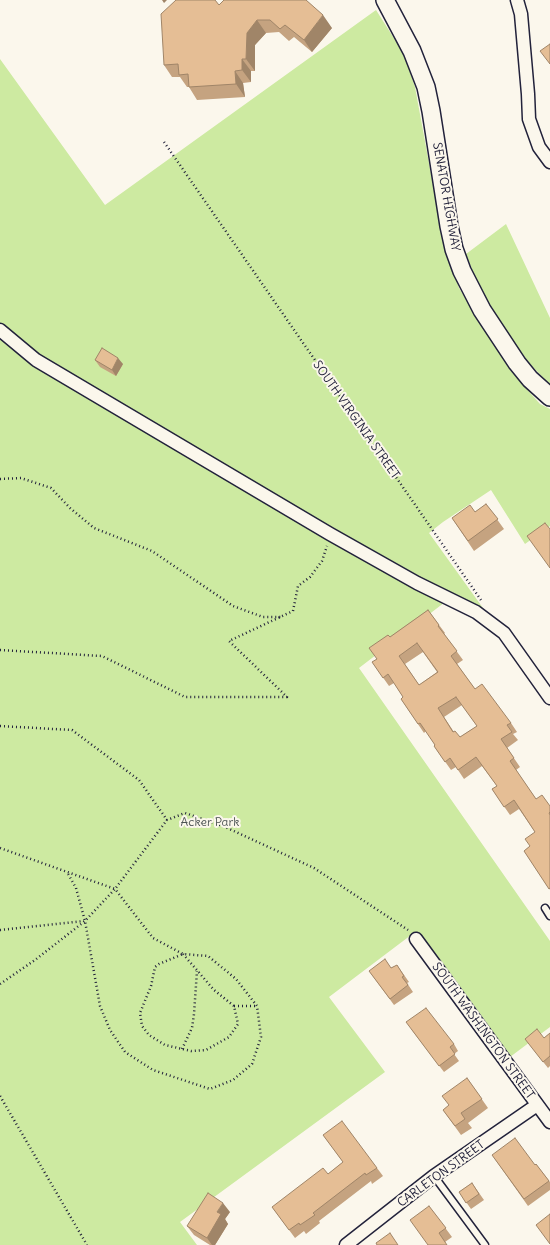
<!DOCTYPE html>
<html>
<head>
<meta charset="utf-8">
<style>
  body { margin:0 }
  canvas { display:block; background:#fbf7ec }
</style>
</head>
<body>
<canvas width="550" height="1245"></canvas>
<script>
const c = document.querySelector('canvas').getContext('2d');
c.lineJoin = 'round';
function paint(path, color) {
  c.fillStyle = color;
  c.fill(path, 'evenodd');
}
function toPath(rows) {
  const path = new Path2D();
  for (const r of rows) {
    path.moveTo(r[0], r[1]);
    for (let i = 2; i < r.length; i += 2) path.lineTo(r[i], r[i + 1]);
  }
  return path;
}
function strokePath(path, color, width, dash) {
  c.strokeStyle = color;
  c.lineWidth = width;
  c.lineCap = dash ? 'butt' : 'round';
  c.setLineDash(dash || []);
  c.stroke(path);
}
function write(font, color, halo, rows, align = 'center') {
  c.font = font + ' Delius,sans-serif';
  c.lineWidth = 4;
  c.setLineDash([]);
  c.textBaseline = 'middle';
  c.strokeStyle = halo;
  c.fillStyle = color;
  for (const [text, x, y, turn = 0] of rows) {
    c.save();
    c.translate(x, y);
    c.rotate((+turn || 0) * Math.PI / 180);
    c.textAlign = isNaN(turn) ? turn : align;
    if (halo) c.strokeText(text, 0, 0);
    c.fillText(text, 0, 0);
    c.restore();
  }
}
const green = toPath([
  [376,10,404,54,415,87,442,234,459,288,510,370,540,404,550,409,550,526,525,544,491,490,443,522,429,533,488,615,449,599,359,668,550,941,550,1027,510,1057,484,1019,421,934,415,932,329,997,385,1072,180,1222,197,1245,0,1245,0,59,105,205],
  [506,224,550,318,550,385,530,364,505,331,478,285,466,254]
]);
const path = toPath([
  [164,142,481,600],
  [0,479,21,478,51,488,70,508,94,528,152,551,233,606,263,617,281,617],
  [293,611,298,586,310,577,322,561,327,546],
  [0,650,102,656,185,697,287,697,229,641,293,611],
  [0,726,72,730,139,780,167,820],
  [0,848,115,889,167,820,185,813,223,826,314,868,408,930],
  [0,930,84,921],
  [183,954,214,990,234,1006,238,1024,229,1037,206,1050,191,1051,165,1045,149,1035,142,1026,140,1013,151,986,155,967,159,964,183,954],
  [0,984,35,960,85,921,115,889,153,938,183,954,208,956,236,979,257,1006,261,1037,252,1064,233,1080,210,1089,153,1070,125,1052,110,1030,100,1006,85,921,76,888,67,872],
  [234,1006,257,1006],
  [182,1049,192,1028,194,1014,197,971],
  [0,1096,87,1245]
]);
const lane = toPath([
  [545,908,550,916],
  [434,1176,485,1245]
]);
const street = toPath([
  [517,0,521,14,528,94,529,119,539,147,550,162],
  [0,330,36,360,330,534,417,583,476,612,504,633,550,698],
  [416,939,550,1122],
  [346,1245,434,1176,537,1105]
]);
const secondary = toPath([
  [385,0,412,51,426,87,431,111,449,226,454,249,462,271,482,310,517,363,530,379,550,397]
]);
const wall = toPath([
  [219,5,332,28,312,52,294,37,289,41,279,32,266,33,255,45,255,71,251,71,251,82,243,83,245,97,197,100,189,87,187,87,180,77,172,77,164,65],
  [95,360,123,364,116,376,100,367],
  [486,504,504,529,474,551,452,518,475,512],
  [428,610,445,633,444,634,463,660,457,664,475,689,511,723,517,732,513,734,518,740,507,748,520,767,516,770,536,799,550,806,550,890,524,851,530,846,535,832,519,809,510,815,492,789,497,786,482,766,464,779,456,767,451,770,434,746,435,745,426,731,424,733,401,699,403,697,394,683,389,686,372,662,377,659,390,637],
  [423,652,437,672,419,685,405,664],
  [462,705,477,726,460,737,454,732,444,717],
  [397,965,409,982,407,983,413,992,394,1005,369,971,391,968],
  [411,1029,454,1044,458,1051,454,1054,459,1061,444,1072],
  [550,1033,550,1066,548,1068,525,1039,544,1038],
  [467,1078,488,1108,468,1123,472,1128,461,1135,443,1110,449,1105],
  [323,1135,377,1168,383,1176,372,1184,371,1181,319,1221,320,1223,306,1234,304,1231,295,1238,272,1207,328,1174,343,1162],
  [492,1155,535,1165,536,1164,550,1182,550,1190,528,1206],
  [472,1183,484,1200,471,1209,459,1192],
  [429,1206,452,1237,445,1242,428,1245],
  [230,1212,225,1219,228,1224,215,1245,210,1245,194,1235,187,1226]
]);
const shadedWall = toPath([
  [162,0,167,0,164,3],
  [323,15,332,28,312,52,304,40],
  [257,20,266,33,255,45,255,71,246,59,247,33],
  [242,59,251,71,251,82,242,70],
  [235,71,243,83,245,97,236,84],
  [118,358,123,364,116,376,112,370],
  [223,1203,230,1212,225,1219,228,1224,215,1245,212,1245,207,1238,217,1212]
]);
const building = toPath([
  [176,0,215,0,219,5,224,0,306,0,323,15,304,40,285,25,280,29,270,20,257,20,247,33,246,59,242,59,242,70,235,71,236,84,189,87,188,74,179,75,178,64,164,65,161,14,176,0],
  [550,44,550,64,540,51,550,44],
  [102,348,118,358,112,370,95,360,102,348],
  [486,504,498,519,468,541,452,518,470,505,475,512,486,504],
  [545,523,550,529,550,568,527,536,545,523],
  [428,610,439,625,438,626,457,651,451,656,475,689,482,684,511,723,507,725,512,732,501,739,514,758,510,761,536,799,542,795,550,806,550,812,549,813,550,815,550,888,549,889,524,851,530,846,525,839,535,832,514,800,504,807,492,789,497,786,476,757,458,770,450,758,445,762,434,746,435,745,420,723,418,724,401,699,403,697,388,674,383,678,372,662,377,659,369,648,388,635,390,637,428,610],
  [417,643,438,672,419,685,399,656,417,643],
  [456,697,477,726,460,737,455,731,453,732,438,708,456,697],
  [385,959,391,968,397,965,404,976,402,977,408,985,390,999,369,971,385,959],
  [426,1008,454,1044,450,1047,455,1054,439,1066,406,1022,426,1008],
  [537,1029,544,1038,550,1033,550,1056,543,1062,525,1039,537,1029],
  [467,1078,482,1099,461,1113,465,1119,455,1126,443,1110,449,1105,442,1096,467,1078],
  [342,1121,377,1168,366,1175,365,1173,313,1213,315,1215,300,1225,299,1223,289,1230,272,1207,323,1168,328,1174,343,1162,323,1135,342,1121],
  [515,1138,535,1165,536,1164,549,1181,524,1199,492,1155,515,1138],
  [472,1183,479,1194,466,1203,459,1192,472,1183],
  [208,1193,223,1203,217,1212,221,1214,207,1238,187,1226,208,1193],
  [429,1206,446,1228,439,1233,447,1245,428,1245,410,1220,429,1206],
  [550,1214,550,1244,536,1225,550,1214],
  [390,1233,398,1245,377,1245,376,1243,390,1233]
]);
const streetNames = [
  ["SENATOR HIGHWAY",446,197,80],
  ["SOUTH VIRGINIA STREET",356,420,55],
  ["SOUTH WASHINGTON STREET",483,1031,54],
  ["CARLETON STREET",441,1174,-36]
];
const parkNames = [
  ["Acker Park",210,823]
];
paint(green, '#cdeaa1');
strokePath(lane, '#22223b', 9);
strokePath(street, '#22223b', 15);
strokePath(secondary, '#22223b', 20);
strokePath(path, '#22223b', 2.5, [1, 3]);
strokePath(lane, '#fbf7ec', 6);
strokePath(street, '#fbf7ec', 12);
strokePath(secondary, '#fbf7ec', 17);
paint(wall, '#c5a380');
paint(shadedWall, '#a08568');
paint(building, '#e5be95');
strokePath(building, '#a08568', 1);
write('12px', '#22223b', '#fbf7ec', streetNames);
write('12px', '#4d5454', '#fbf7ec', parkNames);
</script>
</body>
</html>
